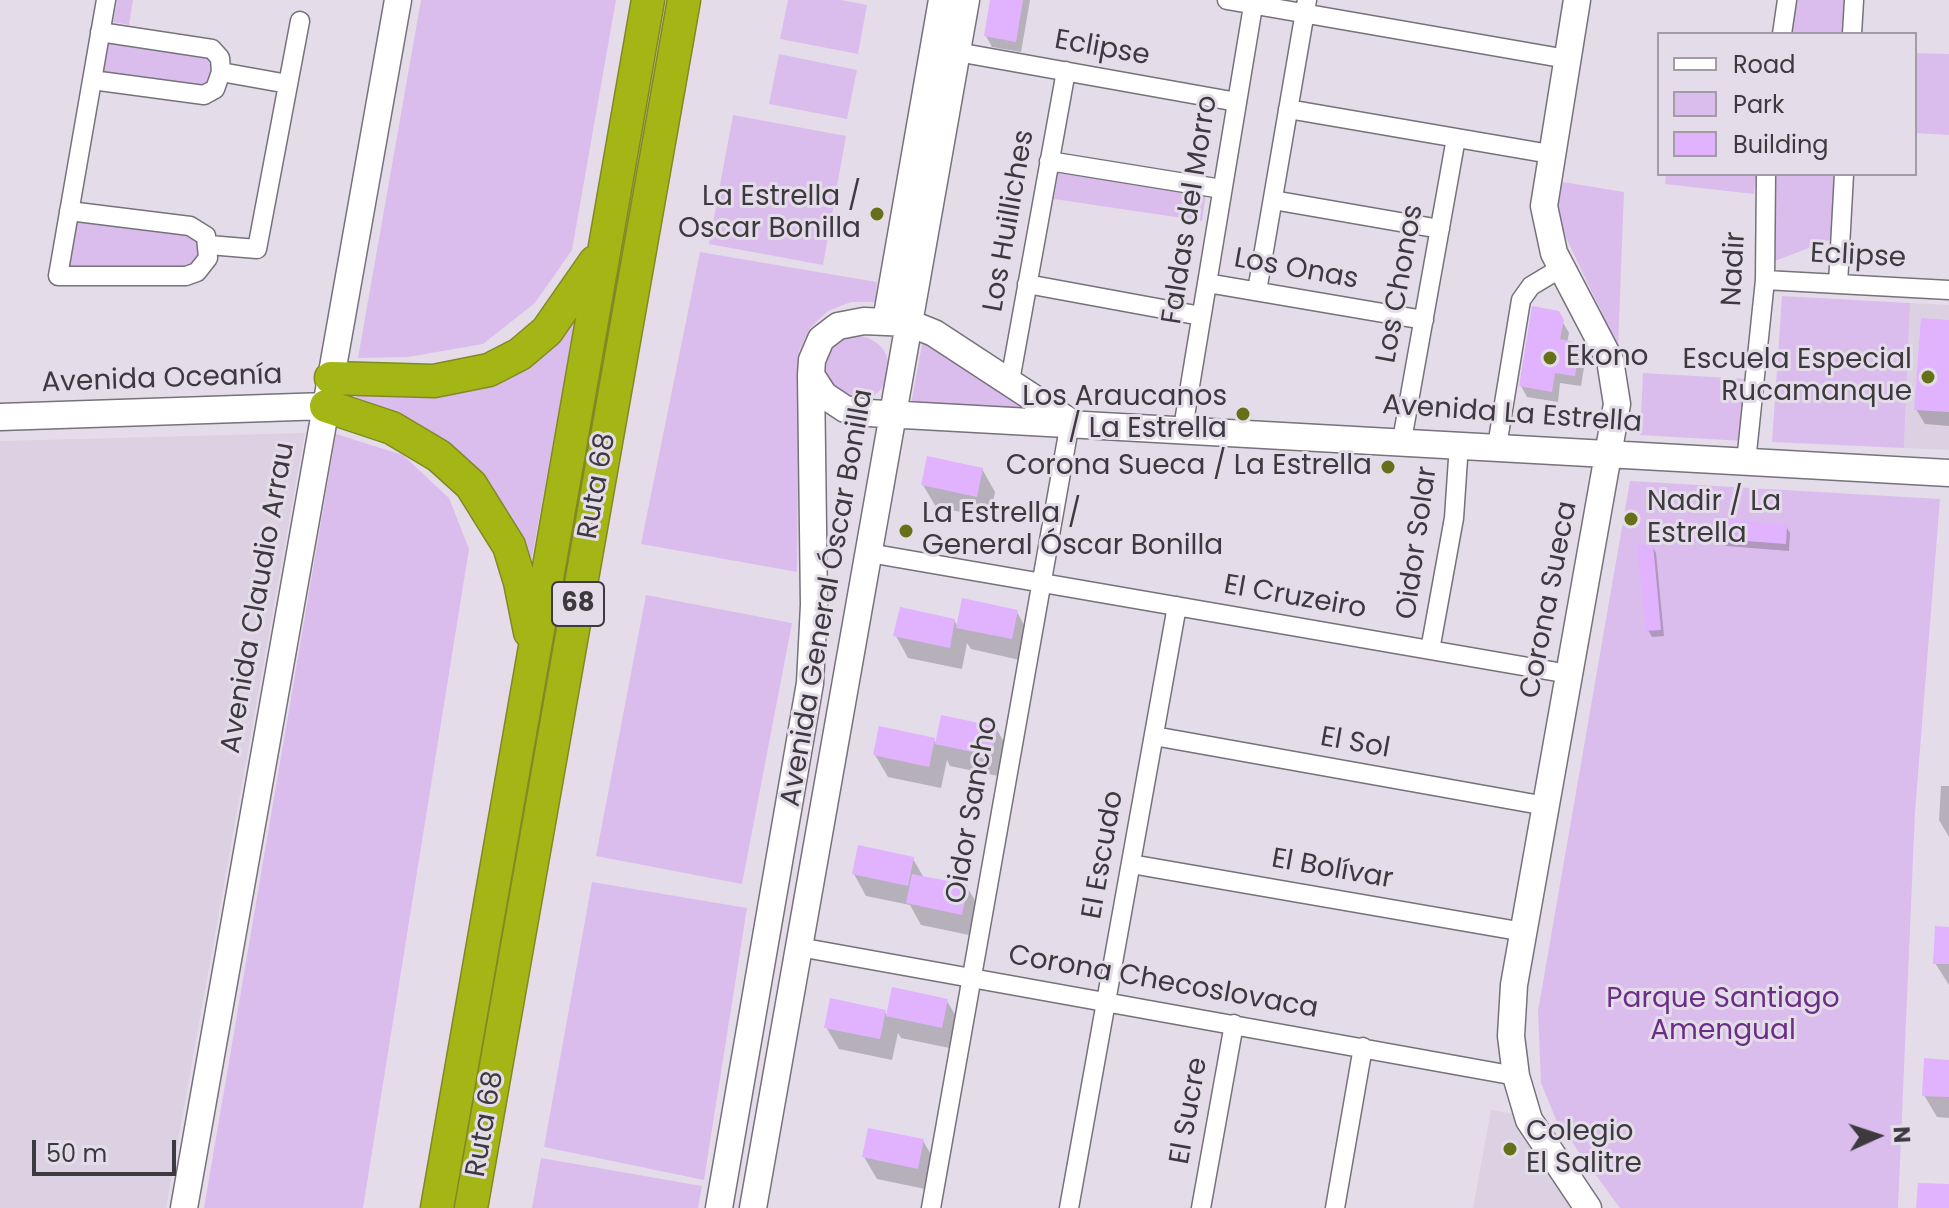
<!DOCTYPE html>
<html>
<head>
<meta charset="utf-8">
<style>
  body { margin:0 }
  #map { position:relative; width:1949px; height:1208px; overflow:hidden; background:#e4dde9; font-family:Poppins,sans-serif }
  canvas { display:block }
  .legend { position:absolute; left:1657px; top:32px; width:260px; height:144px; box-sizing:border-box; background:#e4dde9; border:2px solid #a19ca5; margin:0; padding:10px 14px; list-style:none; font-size:24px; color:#3d3a3f }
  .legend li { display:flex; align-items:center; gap:16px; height:40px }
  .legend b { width:40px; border:2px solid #a19ca5 }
  .north { position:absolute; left:1837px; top:1096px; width:80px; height:80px; -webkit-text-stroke:6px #e4dde9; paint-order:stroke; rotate:87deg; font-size:22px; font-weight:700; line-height:32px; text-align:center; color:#3d3a3f }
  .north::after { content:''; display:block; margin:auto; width:28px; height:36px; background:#3d3a3f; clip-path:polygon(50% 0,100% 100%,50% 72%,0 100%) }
  .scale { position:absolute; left:32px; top:1140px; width:144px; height:36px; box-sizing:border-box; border:4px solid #3d3a3f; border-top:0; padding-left:10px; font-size:24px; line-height:28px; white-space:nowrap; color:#3d3a3f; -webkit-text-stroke:6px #e4dde9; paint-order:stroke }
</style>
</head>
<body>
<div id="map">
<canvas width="1949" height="1208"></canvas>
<ul class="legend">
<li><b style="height:10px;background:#fff"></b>Road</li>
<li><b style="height:22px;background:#dbbded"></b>Park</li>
<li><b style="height:22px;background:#e1b2fe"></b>Building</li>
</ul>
<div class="north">N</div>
<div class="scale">50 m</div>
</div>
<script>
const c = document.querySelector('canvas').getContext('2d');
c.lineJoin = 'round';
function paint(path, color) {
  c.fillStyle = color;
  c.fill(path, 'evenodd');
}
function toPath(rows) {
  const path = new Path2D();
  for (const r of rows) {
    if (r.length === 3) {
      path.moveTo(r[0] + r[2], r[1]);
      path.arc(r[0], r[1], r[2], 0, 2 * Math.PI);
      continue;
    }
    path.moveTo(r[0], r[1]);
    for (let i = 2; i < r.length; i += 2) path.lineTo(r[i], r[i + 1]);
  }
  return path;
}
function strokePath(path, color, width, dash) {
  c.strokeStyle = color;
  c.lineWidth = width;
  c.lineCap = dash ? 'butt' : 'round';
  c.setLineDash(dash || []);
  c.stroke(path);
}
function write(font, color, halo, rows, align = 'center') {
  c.font = font + ' Poppins,sans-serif';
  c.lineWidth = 6;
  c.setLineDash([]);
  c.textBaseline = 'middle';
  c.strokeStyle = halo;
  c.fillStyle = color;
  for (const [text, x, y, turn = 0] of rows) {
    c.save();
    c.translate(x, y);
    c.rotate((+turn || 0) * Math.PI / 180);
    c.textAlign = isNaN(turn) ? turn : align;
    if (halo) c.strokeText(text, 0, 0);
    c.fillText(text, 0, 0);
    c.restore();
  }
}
const built = toPath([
  [1910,303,1949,305,1949,450,1904,448],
  [305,433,166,1208,0,1208,0,441],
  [1491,1110,1516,1114,1572,1208,1473,1208]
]);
const green = toPath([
  [117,0,133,0,129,25,113,22],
  [421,0,616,0,572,250,535,303,483,344,408,357,358,358],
  [788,0,841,0,867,5,858,54,780,39],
  [1796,0,1846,0,1844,34,1791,34],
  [106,39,208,55,214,66,208,83,202,87,101,71],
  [1915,53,1949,54,1949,135,1915,133],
  [779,54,857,70,847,119,769,104],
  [733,115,846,136,823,265,709,244],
  [1058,173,1206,194,1202,221,1054,199],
  [1666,174,1756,174,1754,194,1665,184],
  [1775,174,1836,174,1832,239,1775,261],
  [1557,181,1624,192,1618,347,1561,227,1555,200],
  [78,217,175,227,204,242,195,269,69,271],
  [700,252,877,282,875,302,851,302,828,311,810,328,799,351,797,572,641,544],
  [1782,296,1910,303,1904,448,1772,442],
  [576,318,530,568,522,538,495,493,453,452,357,407,356,396,427,391],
  [857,368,32],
  [923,339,1022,402,1021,413,910,409],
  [1643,373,1747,379,1743,441,1640,435],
  [336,434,403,455,449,498,469,549,363,1208,204,1208],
  [1630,481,1940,499,1915,812,1898,1208,1620,1208,1557,1122,1541,1083,1538,1011],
  [646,595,792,623,742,884,596,856],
  [592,882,747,908,704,1180,544,1147],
  [541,1158,702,1186,698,1208,532,1208]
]);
const shadow = toPath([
  [992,0,1030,0,1021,52,992,47,986,36],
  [1557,312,1569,333,1567,343,1579,344,1586,355,1581,386,1560,383,1558,402,1527,397,1521,386],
  [1949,322,1949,426,1925,424,1916,409],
  [982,469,995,492,990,518,936,507,923,485],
  [1786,526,1790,533,1789,551,1726,546,1722,539],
  [1652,546,1656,553,1664,636,1652,637,1648,630],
  [1017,612,1029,634,1024,661,971,649,967,643,962,669,908,658,896,636,954,620,958,627],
  [943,717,996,728,1009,751,1003,777,950,766,947,760,941,788,888,777,875,755,934,740,937,745],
  [1941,786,1949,786,1949,837,1939,820],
  [913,859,924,878,967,887,980,909,974,936,921,925,910,905,866,896,854,874],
  [1949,929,1949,985,1935,963],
  [894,989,947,1001,960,1023,954,1049,901,1038,898,1033,892,1060,839,1049,826,1027,885,1012,888,1017],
  [1949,1062,1949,1118,1937,1117,1924,1095],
  [923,1141,936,1163,930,1190,877,1179,864,1157]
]);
const building = toPath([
  [990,0,1023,0,1016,42,984,36],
  [1532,306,1559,311,1564,320,1560,339,1580,343,1575,376,1555,373,1552,392,1519,386],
  [1921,318,1949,320,1949,412,1914,410],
  [927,456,983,468,977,497,921,485],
  [1721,519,1787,525,1786,544,1720,539],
  [1653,544,1661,630,1646,631,1637,546],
  [962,598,1018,610,1012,639,956,628],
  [900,607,955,619,950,648,893,636],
  [941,715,998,727,991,756,935,744],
  [879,726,935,738,929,767,873,755],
  [858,845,914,857,908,886,852,874],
  [912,874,968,885,962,915,906,903],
  [1935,926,1949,927,1949,964,1933,964],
  [892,987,948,999,942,1028,886,1016],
  [830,998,886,1010,880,1039,824,1028],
  [1924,1058,1949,1060,1949,1097,1922,1096],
  [868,1128,924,1139,918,1169,862,1157],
  [1918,1183,1949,1184,1949,1208,1916,1208]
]);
const street = toPath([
  [1227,0,1567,59],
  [1782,34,1787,0],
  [1852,34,1854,0],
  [957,52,1237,102],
  [221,72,288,84],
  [92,80,204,95,215,89,221,72,220,58,212,49,100,32],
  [1288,109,1550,154],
  [1049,161,1222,189],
  [1273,200,1440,229],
  [69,211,190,226,206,236,208,258,197,272,186,276,58,276,106,0],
  [209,245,257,249,300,21],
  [1765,280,1949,290],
  [1207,283,1424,320],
  [1027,284,1201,316],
  [1838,284,1844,174],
  [1257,291,1307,0],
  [1010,381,1066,71],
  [1183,428,1254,0],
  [1402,440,1456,138],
  [1497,446,1521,300,1531,286,1561,268],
  [1746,462,1765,280,1766,174],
  [869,553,1569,674],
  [1430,650,1454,518,1459,444],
  [1154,736,1546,806],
  [1131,864,1524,932],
  [799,947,1516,1076],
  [931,1208,1070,422],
  [1069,1208,1177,606],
  [1201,1208,1234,1024],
  [1335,1208,1363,1047]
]);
const secondary = toPath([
  [1577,0,1544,206,1554,253,1610,360,1617,404,1514,985,1511,1036,1516,1076,1529,1120,1588,1208],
  [886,321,942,0],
  [0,417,326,406],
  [1070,422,934,333,909,323,864,321,838,326,821,339,812,360,811,375,824,395,845,409,868,413,1949,473],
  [184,1208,398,0],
  [719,1208,810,683,814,605,811,375],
  [753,1208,966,0]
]);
const highway = toPath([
  [331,378,434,381,489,370,520,354,547,331,595,262],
  [326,406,392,428,439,456,471,485,509,546,520,582,530,632],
  [437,1208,648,0],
  [471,1208,684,0]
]);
const markers = [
  [877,214,8,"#657019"],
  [1550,358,8,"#657019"],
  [1928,377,8,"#657019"],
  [1243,414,8,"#657019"],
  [1388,467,8,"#657019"],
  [1631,519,8,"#657019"],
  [906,531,8,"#657019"],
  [1510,1149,8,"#657019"]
];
const shields = [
  [578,604,52]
];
const shieldNames = [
  ["68",578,604]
];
const streetNames = [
  ["Eclipse",1102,49,10],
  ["Faldas del Morro",1191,210,-81],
  ["Los Huilliches",1010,221,-80],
  ["Eclipse",1858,257,3],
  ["Nadir",1735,269,-87],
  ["Los Onas",1296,270,10],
  ["Los Chonos",1401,284,-80],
  ["Avenida Oceanía",162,380,-2],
  ["Avenida La Estrella",1512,415,4],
  ["Ruta 68",598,486,-80],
  ["Oidor Solar",1418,543,-82],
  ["Avenida Claudio Arrau",259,598,-80],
  ["Avenida General Óscar Bonilla",828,598,-80],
  ["El Cruzeiro",1295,598,10],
  ["Corona Sueca",1550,600,-79],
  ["El Sol",1355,744,10],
  ["Oidor Sancho",973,810,-80],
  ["El Escudo",1104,855,-80],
  ["El Bolívar",1332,870,10],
  ["Corona Checoslovaca",1163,983,10],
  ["El Sucre",1190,1111,-80],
  ["Ruta 68",486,1124,-80]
];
const poiNames = [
  ["La Estrella /",861,198],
  ["Oscar Bonilla",861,230],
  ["Ekono",1566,358,"left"],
  ["Escuela Especial",1912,361],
  ["Rucamanque",1912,393],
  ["Los Araucanos",1227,398],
  ["/ La Estrella",1227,430],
  ["Corona Sueca / La Estrella",1372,467],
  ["Nadir / La",1647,503,"left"],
  ["Estrella",1647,535,"left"],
  ["La Estrella /",922,515,"left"],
  ["General Óscar Bonilla",922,547,"left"],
  ["Colegio",1526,1133,"left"],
  ["El Salitre",1526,1165,"left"]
];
const parkNames = [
  ["Parque Santiago",1723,1000],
  ["Amengual",1723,1032]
];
paint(built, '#dcd1e3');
paint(green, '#dbbded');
paint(shadow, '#0003');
paint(building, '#e1b2fe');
strokePath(street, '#77717b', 21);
strokePath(secondary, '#77717b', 29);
strokePath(highway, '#808a24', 35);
strokePath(street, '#fff', 18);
strokePath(secondary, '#fff', 26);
strokePath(highway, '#a4b516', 32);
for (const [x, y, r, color] of markers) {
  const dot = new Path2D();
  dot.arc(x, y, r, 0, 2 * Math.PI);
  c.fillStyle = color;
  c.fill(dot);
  strokePath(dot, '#e4dde9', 3);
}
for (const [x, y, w] of shields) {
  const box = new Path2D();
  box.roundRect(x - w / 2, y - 22, w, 44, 6);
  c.fillStyle = '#e4dde9';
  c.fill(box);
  strokePath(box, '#3d3a3f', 2);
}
write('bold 26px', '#3d3a3f', null, shieldNames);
write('28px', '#3d3a3f', '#e4dde9', streetNames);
write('28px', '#3d3a3f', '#e4dde9', poiNames, 'right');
write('28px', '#692f86', '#e4dde9', parkNames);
</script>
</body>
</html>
